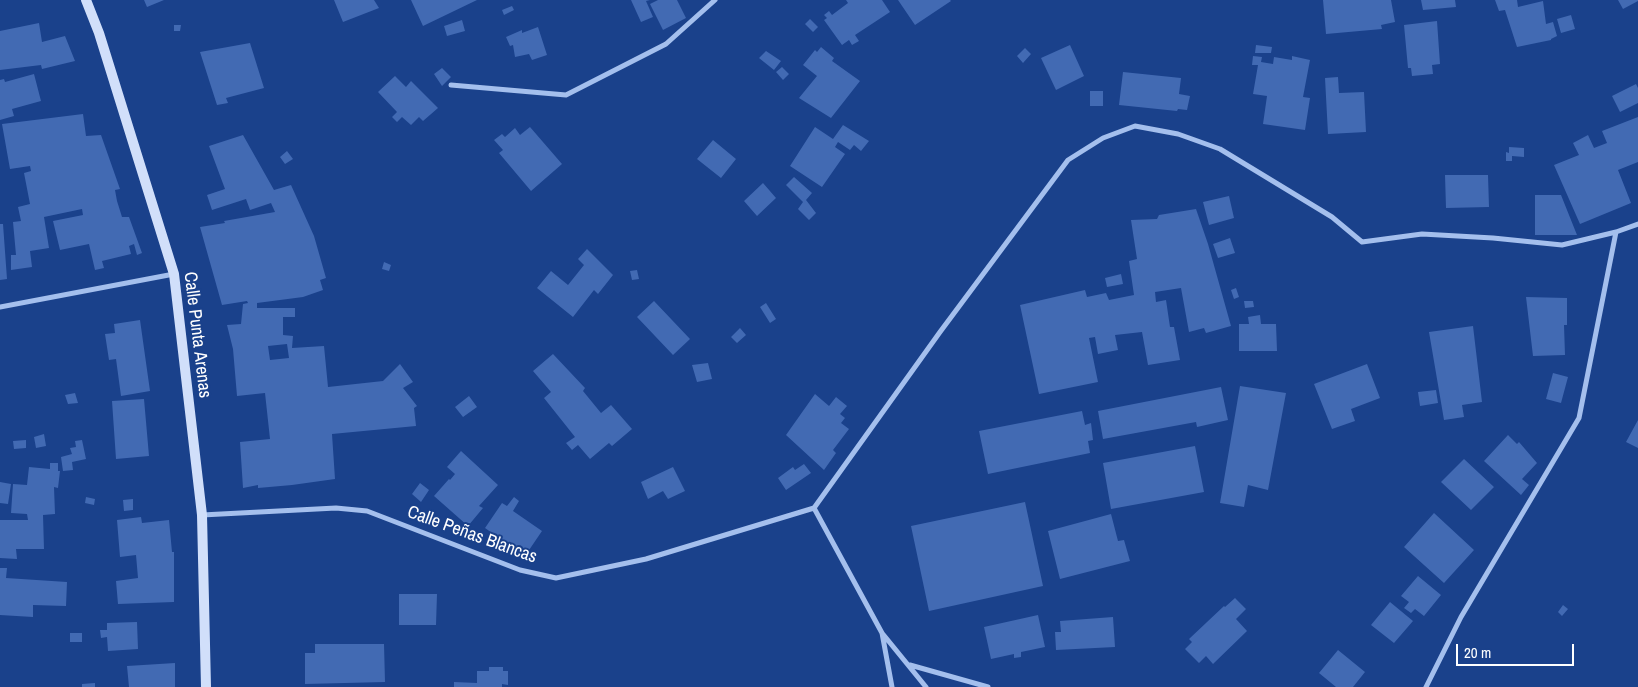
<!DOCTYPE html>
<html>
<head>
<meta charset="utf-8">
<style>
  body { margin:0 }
  #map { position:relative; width:1638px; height:687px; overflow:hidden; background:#1a418b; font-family:"Archivo Narrow",sans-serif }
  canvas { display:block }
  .scale { position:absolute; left:1456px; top:644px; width:118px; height:22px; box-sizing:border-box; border:2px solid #fff; border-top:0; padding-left:6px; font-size:15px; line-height:18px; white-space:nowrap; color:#fff; -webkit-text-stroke:4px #1a418b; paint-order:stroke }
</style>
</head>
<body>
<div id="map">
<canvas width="1638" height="687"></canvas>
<div class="scale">20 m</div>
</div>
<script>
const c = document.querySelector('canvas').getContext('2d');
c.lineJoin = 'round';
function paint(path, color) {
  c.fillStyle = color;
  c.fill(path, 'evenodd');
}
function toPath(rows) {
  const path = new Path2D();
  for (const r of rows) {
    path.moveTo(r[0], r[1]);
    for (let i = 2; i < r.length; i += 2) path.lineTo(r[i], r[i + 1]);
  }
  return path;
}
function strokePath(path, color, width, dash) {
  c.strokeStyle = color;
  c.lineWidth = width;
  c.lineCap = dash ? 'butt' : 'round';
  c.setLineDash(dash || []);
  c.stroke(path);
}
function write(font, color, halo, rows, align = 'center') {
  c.font = font + ' "Archivo Narrow",sans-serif';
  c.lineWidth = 4;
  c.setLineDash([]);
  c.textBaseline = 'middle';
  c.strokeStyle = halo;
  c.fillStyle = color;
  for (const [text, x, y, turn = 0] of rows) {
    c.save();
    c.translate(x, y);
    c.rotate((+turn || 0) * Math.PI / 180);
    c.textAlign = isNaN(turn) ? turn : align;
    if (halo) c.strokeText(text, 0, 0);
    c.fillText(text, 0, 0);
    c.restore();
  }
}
const building = toPath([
  [144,0,164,0,147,7],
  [334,0,374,0,379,8,343,22],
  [411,0,477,0,423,26],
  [631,0,650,0,646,1,653,17,641,22],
  [658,0,677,0,686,18,663,30,650,4],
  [846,0,882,0,890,12,855,35,859,41,852,45,849,40,842,45,824,20,827,18,824,15,829,11,832,15,848,3],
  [898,0,950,0,951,1,915,25],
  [1323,0,1391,0,1395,22,1381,25,1382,29,1326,34],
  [1421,0,1455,0,1456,7,1423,10],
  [1495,0,1517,0,1518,7,1543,1,1546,24,1553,22,1557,36,1551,39,1551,40,1517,47,1505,10,1499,11],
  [1618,0,1638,0,1638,1,1623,9],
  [512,6,514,10,504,15,502,10],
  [1571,15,1575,29,1561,33,1557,19],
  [810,19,818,27,813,32,805,24],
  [462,20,465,31,447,36,444,26],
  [1437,21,1440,64,1432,65,1433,74,1412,76,1411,68,1408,68,1404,25],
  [39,23,42,42,65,36,75,61,42,69,41,65,0,70,0,31],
  [174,25,181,25,180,31,174,31],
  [538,27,547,55,532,60,529,54,515,57,513,45,510,46,506,37,522,30,522,33],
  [250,43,264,88,226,98,228,103,217,105,200,52],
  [1070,45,1084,76,1056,90,1041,58],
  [1256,45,1272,47,1271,53,1255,53],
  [821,47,834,58,832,61,860,81,831,118,799,98,817,76,803,65,815,50,817,52],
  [1025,48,1031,54,1023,63,1017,56],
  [766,51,781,61,774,70,759,58],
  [1253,56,1262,57,1261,62,1273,64,1274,57,1292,60,1292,56,1310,60,1303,97,1310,98,1305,130,1263,124,1267,96,1253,94,1258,65,1252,65],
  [782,67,789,74,783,80,776,72],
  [442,68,451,77,442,86,434,74],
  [1123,72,1181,78,1179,94,1190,96,1187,110,1178,109,1177,111,1119,105],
  [34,74,41,101,12,109,14,116,0,120,0,80,4,79,5,82],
  [395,76,406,87,411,81,438,108,423,121,419,117,411,125,402,117,397,122,392,117,397,112,378,92],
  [1338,77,1339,93,1364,92,1366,132,1328,134,1325,78],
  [1636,84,1638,88,1638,103,1620,112,1612,96],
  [1090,91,1103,91,1103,106,1090,106],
  [83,114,86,136,101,135,120,189,115,190,117,201,122,217,129,217,142,253,137,255,134,244,129,246,131,254,102,261,104,268,95,270,89,244,60,250,53,221,83,215,82,209,44,217,49,248,30,251,32,267,11,270,11,255,16,255,13,222,21,221,18,207,30,204,24,173,31,171,30,166,10,169,2,124],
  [1638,117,1638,162,1618,170,1631,203,1580,224,1554,165,1579,155,1573,143,1588,135,1594,148,1607,143,1602,131],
  [843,125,869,141,861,151,854,145,850,150,838,142,835,147,845,154,822,187,790,166,815,127,833,139],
  [530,127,562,164,531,191,499,153,503,150,494,140,502,134,505,137,515,128,520,135],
  [243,135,274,190,291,185,314,236,326,278,320,280,323,290,303,297,257,303,257,308,295,308,295,317,283,317,283,335,293,336,292,348,324,346,328,387,383,381,400,364,413,382,403,388,417,406,414,408,416,426,332,434,335,479,292,485,258,488,258,485,243,488,240,442,270,439,265,393,237,396,233,349,227,325,241,324,243,304,248,303,247,301,222,305,200,227,225,223,224,221,275,212,271,203,250,210,246,199,212,210,207,195,225,189,209,146],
  [287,344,289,358,270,360,268,346],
  [713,140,736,159,721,178,697,159],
  [1509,147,1524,148,1524,157,1512,156,1512,161,1506,161,1506,152,1509,153],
  [287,151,293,159,285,164,280,157],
  [1445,175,1488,175,1489,207,1446,208],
  [794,177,812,193,806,200,816,213,809,220,798,209,803,202,786,185],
  [763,183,776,198,757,216,744,201],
  [1535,195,1561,195,1577,235,1535,235],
  [1229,196,1234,218,1209,225,1203,202],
  [1196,209,1208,244,1231,326,1206,333,1204,328,1189,332,1181,288,1155,292,1156,302,1166,300,1170,327,1174,327,1180,360,1148,365,1142,332,1115,335,1118,350,1098,354,1095,337,1089,338,1098,382,1039,394,1020,305,1085,290,1087,297,1106,293,1109,300,1134,295,1129,261,1137,259,1131,220,1157,219,1159,215],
  [0,224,3,224,7,279,0,280],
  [1230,238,1235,253,1218,258,1213,244],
  [587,249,613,275,598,294,594,290,573,317,537,288,551,271,568,285,584,265,578,259],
  [384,262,391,265,389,271,382,269],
  [637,270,639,279,632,280,630,271],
  [1121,274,1123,284,1107,287,1105,278],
  [1236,288,1239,297,1234,299,1231,290],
  [1526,297,1567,298,1567,325,1564,325,1565,355,1533,356],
  [654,301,690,339,673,355,637,317],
  [1244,301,1253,301,1254,307,1245,308],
  [766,303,776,319,770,323,760,307],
  [1260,315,1261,324,1276,324,1277,351,1239,351,1239,324,1249,324,1248,317],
  [140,320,150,391,121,396,116,359,109,360,105,334,115,333,114,324],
  [1473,326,1482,402,1462,405,1464,417,1444,420,1429,332],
  [740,328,746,335,737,343,731,337],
  [553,354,585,388,583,391,601,413,611,405,632,429,612,446,609,443,590,459,578,445,572,450,566,443,575,437,544,398,551,392,533,371],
  [708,363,712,379,697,382,692,365],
  [1367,364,1380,398,1351,409,1355,421,1332,429,1314,384],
  [1553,373,1568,377,1561,403,1546,399],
  [1240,386,1286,393,1268,490,1248,485,1244,507,1220,503],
  [1221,387,1228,420,1197,427,1196,422,1103,439,1098,411],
  [1436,390,1438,403,1420,406,1418,392],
  [75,393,78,403,68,404,65,395],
  [815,394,829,406,836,397,847,406,840,414,845,418,841,423,849,429,833,450,836,453,824,470,786,435],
  [469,396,477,407,463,417,455,407],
  [144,399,149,456,116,459,112,401],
  [1082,411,1085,425,1091,423,1093,440,1088,441,1090,453,988,474,979,431],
  [1638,420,1638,448,1626,442],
  [44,434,46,446,36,448,34,437],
  [1508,435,1517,444,1519,442,1537,463,1522,479,1529,485,1521,495,1484,461],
  [26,440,26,448,14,449,13,441],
  [82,440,86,459,72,462,73,470,63,471,61,457,72,454,70,448,76,447,75,441],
  [1195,446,1204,492,1111,509,1103,463],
  [461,451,498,485,479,506,483,508,468,526,434,496,449,479,450,480,455,474,447,467],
  [1464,459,1494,487,1471,510,1441,482],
  [50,463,58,463,58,471,60,471,58,488,54,487,55,514,43,515,44,549,16,549,17,559,0,558,0,520,28,520,27,514,11,513,13,484,27,485,29,467,50,469],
  [804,464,811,473,786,490,778,478,793,467,795,470],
  [673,467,685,491,668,499,663,491,648,499,641,482],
  [0,482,11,484,8,504,0,503],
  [420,483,429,490,421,502,412,494],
  [86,497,95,499,94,505,85,503],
  [514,497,519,501,513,511,542,531,525,556,485,528,502,503,507,506],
  [133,499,133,510,124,511,123,500],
  [1025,502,1043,586,929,611,911,526],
  [1434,513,1474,550,1444,583,1404,547],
  [1111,514,1118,541,1124,540,1130,561,1060,579,1048,531],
  [141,517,142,523,169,520,172,552,174,552,174,602,118,604,116,581,138,578,136,555,120,557,117,520],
  [0,568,7,568,6,578,67,582,66,606,33,605,33,617,0,615],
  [1418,576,1441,595,1424,616,1415,609,1411,613,1404,608,1409,602,1401,596],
  [399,594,437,594,436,625,399,625],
  [1235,598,1246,609,1236,619,1247,631,1213,664,1206,656,1199,663,1185,649,1192,642,1189,639,1224,606,1225,607],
  [1390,602,1413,621,1394,643,1371,625],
  [1563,605,1568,609,1562,616,1558,612],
  [1038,615,1045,647,1021,652,1021,657,1014,658,1014,654,991,659,984,627],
  [1113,617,1115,647,1056,650,1055,632,1061,632,1060,621],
  [137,622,138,649,108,651,107,637,101,638,100,630,107,630,107,623],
  [70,633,82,633,82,642,70,642],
  [315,644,384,644,385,682,305,684,305,653,315,653],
  [1338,650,1365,672,1353,687,1336,687,1319,673],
  [175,663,175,687,129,687,127,666],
  [489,667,503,667,503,671,508,671,508,685,502,684,502,687,454,687,454,682,477,683,477,671,489,671],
  [95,683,95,687,82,687,82,684]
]);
const street = toPath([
  [451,85,566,95,666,44,715,0],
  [0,307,174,274],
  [814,508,940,332,1068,160,1103,138,1135,126,1178,134,1220,149,1332,217,1362,242,1422,234,1493,238,1562,245,1616,232,1638,224],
  [814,508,882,633,892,687],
  [202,515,336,508,367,511,520,570,556,578,646,559,814,508],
  [882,633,926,687],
  [910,665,988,687],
  [1426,687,1461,617,1579,418,1616,232]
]);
const secondary = toPath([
  [86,0,99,33,174,274,202,515,206,687]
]);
const streetNames = [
  ["Calle Punta Arenas",197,335,83],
  ["Calle Peñas Blancas",472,535,20]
];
paint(building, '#426ab3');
strokePath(street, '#a4bfed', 5);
strokePath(secondary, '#d1dffa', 10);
write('18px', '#fff', '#1a418b', streetNames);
</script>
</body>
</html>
